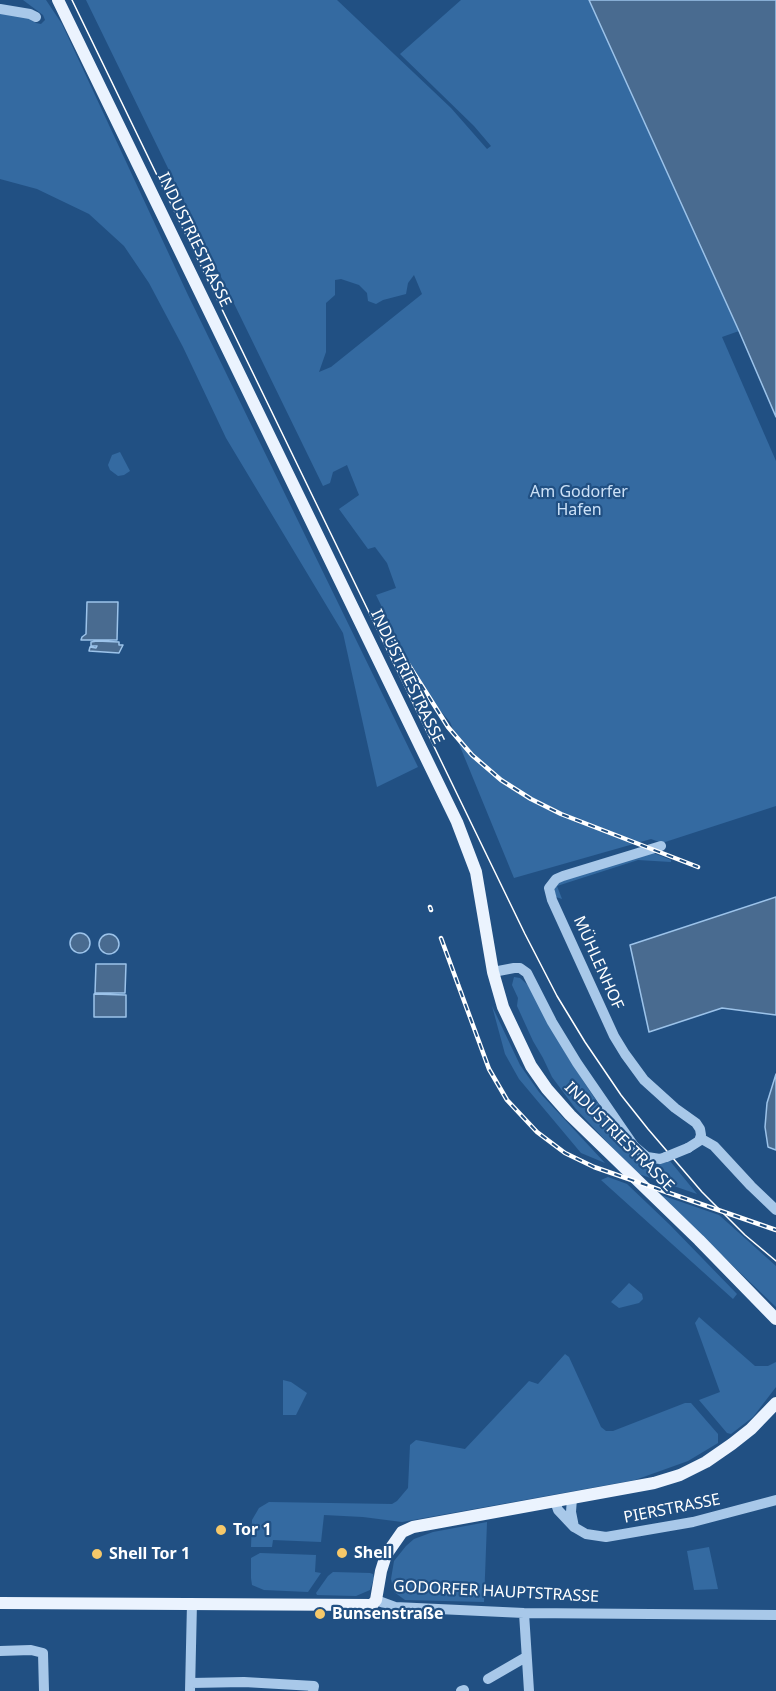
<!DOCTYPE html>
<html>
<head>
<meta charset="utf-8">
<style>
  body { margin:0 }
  canvas { display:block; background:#215083 }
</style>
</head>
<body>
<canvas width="776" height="1691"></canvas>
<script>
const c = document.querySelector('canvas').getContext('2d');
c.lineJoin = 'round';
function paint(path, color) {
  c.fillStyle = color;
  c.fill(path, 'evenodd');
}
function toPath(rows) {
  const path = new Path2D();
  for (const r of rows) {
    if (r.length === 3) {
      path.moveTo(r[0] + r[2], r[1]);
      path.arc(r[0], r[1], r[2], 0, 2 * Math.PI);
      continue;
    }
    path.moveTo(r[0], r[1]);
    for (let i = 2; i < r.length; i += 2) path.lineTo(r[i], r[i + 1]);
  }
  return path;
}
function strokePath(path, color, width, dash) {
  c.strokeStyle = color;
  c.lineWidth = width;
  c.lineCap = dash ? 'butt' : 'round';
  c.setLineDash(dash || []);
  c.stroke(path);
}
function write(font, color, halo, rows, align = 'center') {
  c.font = font + ' "Noto Sans",sans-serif';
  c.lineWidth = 4.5;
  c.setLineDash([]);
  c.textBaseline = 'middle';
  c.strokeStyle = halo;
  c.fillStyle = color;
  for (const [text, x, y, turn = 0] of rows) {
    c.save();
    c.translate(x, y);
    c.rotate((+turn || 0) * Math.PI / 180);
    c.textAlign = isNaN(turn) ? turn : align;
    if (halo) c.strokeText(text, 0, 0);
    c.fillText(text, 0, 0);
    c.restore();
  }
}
const green = toPath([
  [23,0,46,0,62,24,187,293,418,767,377,787,343,633,226,438,183,347,149,283,124,246,89,214,37,189,0,179,0,11,29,16,36,23,41,24,45,20,43,15],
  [86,0,337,0,451,108,487,149,491,146,474,126,400,54,461,0,589,0,739,331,722,337,776,461,776,806,662,843,651,839,514,878,450,722,438,708,413,670,376,595,396,588,387,563,375,547,368,549,339,509,359,495,347,465,333,472,330,483,323,486],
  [414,275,422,294,331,367,319,372,326,352,326,303,335,295,335,280,341,279,359,285,367,293,368,301,376,304,383,300,406,294,408,283],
  [120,452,130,471,124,475,118,476,110,470,108,465,112,455],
  [651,852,671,860,671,862,638,860,557,886,562,899,556,897,554,888,558,882],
  [514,977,520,978,530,987,567,1056,601,1108,613,1129,644,1169,670,1161,697,1194,636,1173,575,1108,552,1077,543,1058,533,1041,517,1006,518,998,512,985],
  [492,1006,520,1065,539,1092,605,1163,581,1153,519,1079,505,1054],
  [608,1177,627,1184,670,1225,737,1294,733,1299,601,1180],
  [658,1194,719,1215,776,1266,776,1307],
  [629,1283,642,1294,643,1299,639,1303,619,1308,611,1302],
  [699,1317,755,1366,768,1366,776,1362,776,1387,753,1417,731,1434,727,1433,699,1400,720,1392,695,1323],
  [565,1354,569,1357,601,1427,606,1431,613,1431,685,1403,691,1403,718,1434,718,1443,688,1461,635,1480,402,1522,363,1517,324,1515,321,1542,273,1540,272,1547,251,1547,252,1520,259,1508,269,1502,392,1504,397,1501,408,1488,410,1445,416,1440,465,1449,529,1381,538,1384],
  [283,1380,291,1382,307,1393,296,1415,283,1415],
  [487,1522,484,1602,405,1600,394,1592,391,1579,394,1561,406,1546,414,1539,433,1532],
  [709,1547,718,1589,694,1590,687,1551],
  [260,1553,316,1555,315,1572,321,1573,308,1592,264,1590,252,1585,251,1578,251,1558],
  [333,1572,370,1573,373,1574,374,1578,370,1590,356,1596,317,1595,316,1593,328,1576]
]);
const water = toPath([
  [589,0,776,0,776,417,739,331,589,0],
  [87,602,118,602,117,640,81,640,82,637,86,634,87,602],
  [97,641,119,642,119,645,123,645,119,653,89,651,90,647,96,648,97,646,91,646,91,642,97,641],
  [776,897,776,1015,722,1008,649,1032,630,945,776,897],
  [80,943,10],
  [109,944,10],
  [96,964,126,964,125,993,95,993,96,964],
  [94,994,126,995,126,1017,94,1017,94,994],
  [776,1074,776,1150,768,1147,765,1127,767,1103,776,1074]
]);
const minor = toPath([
  [0,9,30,14,36,17],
  [661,846,563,876,556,879,549,888,552,900,614,1036,625,1054,644,1080,675,1108,696,1123,700,1129,701,1135,699,1141,688,1148],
  [493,972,514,968,520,968,527,973,552,1022,577,1063,634,1146,647,1157,660,1159,666,1157],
  [700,1138,714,1146,751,1186,776,1210],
  [572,1498,571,1512,574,1527],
  [555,1501,558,1510,574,1527,586,1534,606,1537,693,1522,776,1500],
  [376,1600,395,1607,524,1613,776,1615],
  [524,1613,529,1691],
  [0,1651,31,1650,43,1653,44,1691],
  [488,1679,526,1657],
  [191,1683,244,1682,314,1686,313,1691],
  [190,1691,192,1603],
  [461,1691,464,1690]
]);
const major = toPath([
  [58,0,457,822,476,872,493,972,503,1007,531,1066,547,1089,570,1115,699,1240,776,1319],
  [0,1603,372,1605,376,1600,381,1571,386,1555,402,1532,413,1527,654,1483,680,1475,706,1462,732,1444,751,1429,776,1403]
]);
const tram = toPath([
  [72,0,525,934,557,996,585,1042,621,1095,648,1129,702,1192,745,1235,776,1261]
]);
const rail = toPath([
  [391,637,448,727,472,755,501,780,531,799,561,814,698,867],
  [430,907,431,910],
  [441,938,489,1069,507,1100,537,1132,565,1153,594,1167,776,1230]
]);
const minorBridge = toPath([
  [666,1157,688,1148]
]);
const markers = [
  [221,1530,6,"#f6c869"],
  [342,1553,6,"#f6c869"],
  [97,1554,6,"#f6c869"],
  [320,1614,6,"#f6c869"]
];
const streetNames = [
  ["INDUSTRIESTRASSE",194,240,64],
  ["INDUSTRIESTRASSE",407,677,64],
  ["MÜHLENHOF",598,963,66],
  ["INDUSTRIESTRASSE",619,1137,45],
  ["PIERSTRASSE",672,1509,-11],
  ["GODORFER HAUPTSTRASSE",496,1592,3]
];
const parkNames = [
  ["Am Godorfer",579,492],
  ["Hafen",579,510]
];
const poiNames = [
  ["Tor 1",233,1530],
  ["Shell",354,1553],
  ["Shell Tor 1",109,1554],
  ["Bunsenstraße",332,1614]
];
paint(green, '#346aa1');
paint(water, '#496b90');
strokePath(water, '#9cc3ea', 1.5);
strokePath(minor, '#a8c8e9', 10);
strokePath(major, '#ebf3fe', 12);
strokePath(tram, '#fff', 1.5);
strokePath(rail, '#fff', 4.5);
strokePath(rail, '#215083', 2, [7]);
strokePath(minorBridge, '#a8c8e9', 10);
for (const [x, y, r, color] of markers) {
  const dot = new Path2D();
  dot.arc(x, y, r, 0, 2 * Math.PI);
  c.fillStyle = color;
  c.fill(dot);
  strokePath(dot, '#215083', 2);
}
write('16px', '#fff', '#215083', streetNames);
write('16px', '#cce1f7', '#215083', parkNames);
write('bold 16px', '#fff', '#215083', poiNames, 'left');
</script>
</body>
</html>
